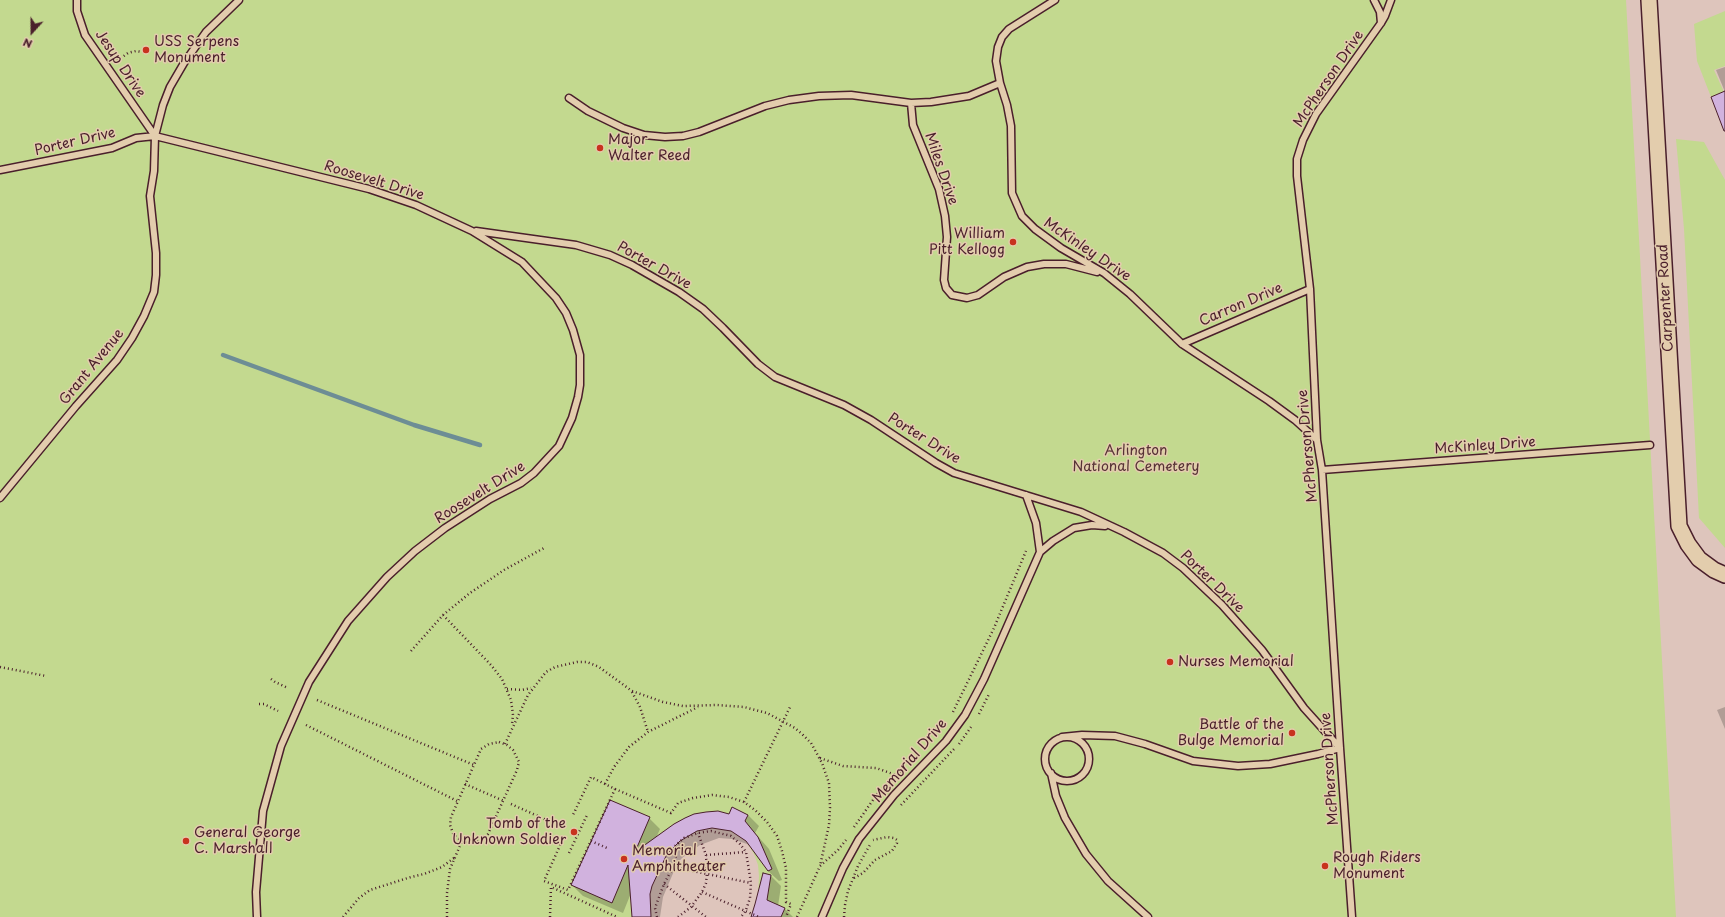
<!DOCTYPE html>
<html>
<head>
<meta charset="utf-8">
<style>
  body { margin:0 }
  #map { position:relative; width:1725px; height:917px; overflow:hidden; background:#dec5bc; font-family:"Playpen Sans",sans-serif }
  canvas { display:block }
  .north { position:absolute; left:12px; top:12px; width:40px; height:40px; -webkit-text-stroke:3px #e3cdad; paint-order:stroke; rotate:201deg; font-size:11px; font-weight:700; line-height:16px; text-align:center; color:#4a1f2b }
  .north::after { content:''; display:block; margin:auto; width:14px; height:18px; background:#4a1f2b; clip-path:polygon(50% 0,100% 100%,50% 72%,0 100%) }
</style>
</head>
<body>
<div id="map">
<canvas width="1725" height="917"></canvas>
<div class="north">N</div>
</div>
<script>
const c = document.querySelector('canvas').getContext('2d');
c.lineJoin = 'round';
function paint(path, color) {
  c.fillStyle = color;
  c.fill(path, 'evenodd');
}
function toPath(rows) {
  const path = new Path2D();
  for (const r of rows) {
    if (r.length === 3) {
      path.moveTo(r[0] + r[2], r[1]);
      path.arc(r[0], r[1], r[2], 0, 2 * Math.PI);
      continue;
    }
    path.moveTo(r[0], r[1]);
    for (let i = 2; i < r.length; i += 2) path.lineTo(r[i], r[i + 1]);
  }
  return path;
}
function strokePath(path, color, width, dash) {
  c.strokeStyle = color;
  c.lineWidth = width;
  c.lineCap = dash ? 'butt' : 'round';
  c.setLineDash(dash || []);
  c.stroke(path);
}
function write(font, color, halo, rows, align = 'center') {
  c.font = font + ' "Playpen Sans",sans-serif';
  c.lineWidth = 3;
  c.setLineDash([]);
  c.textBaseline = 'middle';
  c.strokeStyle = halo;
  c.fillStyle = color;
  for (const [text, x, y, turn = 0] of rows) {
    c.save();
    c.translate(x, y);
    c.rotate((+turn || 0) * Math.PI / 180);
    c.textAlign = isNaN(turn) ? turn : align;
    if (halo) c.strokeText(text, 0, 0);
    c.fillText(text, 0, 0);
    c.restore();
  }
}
const green = toPath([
  [0,0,1626,0,1676,917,751,917,758,894,759,876,758,865,754,854,746,841,735,833,726,830,712,828,703,829,690,835,680,841,667,854,652,886,650,894,651,917,0,917],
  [1725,11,1725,66,1714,70,1724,92,1711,97,1697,61,1694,24],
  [1676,139,1704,142,1725,180,1725,548,1699,518,1684,229]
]);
const shadow = toPath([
  [1725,67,1725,127,1725,92,1716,70],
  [1725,707,1725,729,1717,710],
  [733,808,748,815,759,826,755,833,769,849,782,880,779,881,768,871,751,847,747,844,732,839,719,838,700,845,682,858,677,864,663,897,660,917,634,917,631,893,623,913,583,896,572,885,649,818,660,829,656,838,730,815],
  [770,875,781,886,778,906,785,909,793,917,751,917]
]);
const stream = toPath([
  [223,355,414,425,480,445]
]);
const building = toPath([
  [1725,91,1725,131,1724,131,1711,97,1725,91],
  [610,800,650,817,635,852,674,824,685,818,694,814,706,812,718,811,729,814,732,807,748,815,745,821,758,837,772,869,768,871,746,841,731,831,712,828,697,831,680,841,667,854,652,886,650,894,651,917,632,917,628,865,612,903,571,885,610,800],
  [763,873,771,875,767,900,785,908,781,917,751,917,755,904,763,873]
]);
const path = toPath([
  [114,63,128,53,136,51,142,52],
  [443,615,491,665,502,679,511,700,513,715,512,724],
  [411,651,443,615,470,593,504,570,544,548],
  [0,667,46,676],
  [271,679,275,682,288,688],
  [507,689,522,690,531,688],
  [632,692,640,707,648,732],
  [317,700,474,765],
  [259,704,264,704,278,711],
  [953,712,994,628,1026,551],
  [979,714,989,694],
  [306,725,457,801],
  [499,742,507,745,513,750,519,762,517,770,488,834,478,841,465,842,457,838,453,833,450,825,451,817,481,749,489,744,499,742],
  [505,744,528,695,546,672,555,667,577,662,587,662,599,667,632,691,663,702,683,706,717,705,744,707,767,713,795,728,803,735,811,743,822,763,829,783,830,808,829,825,820,866],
  [959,744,971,727],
  [820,758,843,766,876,768,896,775],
  [465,784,504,801],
  [605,784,614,767,629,747,648,732,698,707],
  [615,789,671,813,678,803,693,798,712,795,729,797,744,802,755,810,767,822,777,836,782,851,786,868,786,902,791,904,786,917],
  [744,802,791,705],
  [511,804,551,822],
  [901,805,954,749],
  [854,827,878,793,902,770],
  [562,841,544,881,568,890,615,789,591,777,573,815],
  [591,841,607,848],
  [569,853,587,815],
  [706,855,746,852],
  [673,867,751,883],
  [854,878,863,873,875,860,892,851,897,843,897,840,894,838,887,837,873,840],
  [664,884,706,917],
  [702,892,759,917],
  [343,917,359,898,370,890,411,877,424,874,442,867,454,858],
  [447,917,447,893,450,869,462,841],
  [550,917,551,887,617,917],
  [657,917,655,908,664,884,673,867,676,856,674,847,684,838,698,833,711,831,731,836,740,844,746,852,751,883,750,898,746,910,741,917],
  [678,917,691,907,702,892,706,883,707,873,706,855,698,833],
  [797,917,820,866,838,850,846,840],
  [844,917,845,905,848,891,858,866,871,843]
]);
const service = toPath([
  [77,0,77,11,85,35,155,136],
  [1055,0,1009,29,1002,37,998,47,996,61,1000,83,1007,105,1011,126,1012,193,1022,216,1035,229,1061,248,1104,273,1130,294,1182,344,1269,401,1295,420,1317,440],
  [1374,0,1380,12,1381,23],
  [569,98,588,111,623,128,644,135,665,137,683,136,699,132,765,106,789,100,819,96,851,95,911,103,931,102,969,96,1000,83],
  [911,103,913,125,939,189,945,216,947,237,944,280,946,288,952,295,967,298,978,295,1004,277,1027,267,1044,264,1066,264,1097,272],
  [0,170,112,148,136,138,155,136,369,189,416,205,472,231,522,262,556,298,566,313,573,330,580,355,580,385,578,397,572,418,559,446,534,473,521,483,490,499,445,528,415,551,387,577,348,621,309,682,281,746,263,811,256,892,257,917],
  [476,231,576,245,610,255,632,265,679,292,703,309,723,328,758,364,775,377,844,405,871,420,936,463,954,473,1081,512,1124,532,1163,553,1183,568,1222,605,1262,650,1304,708,1340,748,1318,754,1270,764,1238,766,1193,761,1145,744,1115,736,1082,735,1062,737],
  [1182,344,1310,289],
  [1322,470,1650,445],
  [1026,495,1036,523,1040,552],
  [0,498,76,406,117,360,132,338,144,316,154,292,156,275,156,253,150,196,154,171,155,136,163,105,170,87,184,63,206,32,239,0],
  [1067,759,22],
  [1051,773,1056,796,1065,818,1086,854,1108,881,1148,917],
  [822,917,843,868,859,839,894,795,946,741,965,715,984,679,1040,552,1053,541,1074,528,1092,525,1105,526],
  [1352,917,1340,748,1322,470,1317,440,1310,289,1297,176,1297,159,1303,140,1316,114,1381,23,1385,16,1391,0]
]);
const tertiary = toPath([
  [1649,0,1679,526,1688,544,1699,559,1714,570,1725,575]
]);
const markers = [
  [146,50,4,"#c8321e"],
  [600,148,4,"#c8321e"],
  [1013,242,4,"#c8321e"],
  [1170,662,4,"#c8321e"],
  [1292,733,4,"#c8321e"],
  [574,832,4,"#c8321e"],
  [186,841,4,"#c8321e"],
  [624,859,4,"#c8321e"],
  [1325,866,4,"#c8321e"]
];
const poiNames = [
  ["USS Serpens",154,42],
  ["Monument",154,58],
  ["Major",608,140],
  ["Walter Reed",608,156],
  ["William",1005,234,"right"],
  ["Pitt Kellogg",1005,250,"right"],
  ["Nurses Memorial",1178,662],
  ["Battle of the",1284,725,"right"],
  ["Bulge Memorial",1284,741,"right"],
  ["Tomb of the",566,824,"right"],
  ["Unknown Soldier",566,840,"right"],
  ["General George",194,833],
  ["C. Marshall",194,849],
  ["Memorial",632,851],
  ["Amphitheater",632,867],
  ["Rough Riders",1333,858],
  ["Monument",1333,874]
];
const streetNames = [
  ["Jesup Drive",120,64,56],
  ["McPherson Drive",1329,79,-56],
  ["Porter Drive",75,142,-13],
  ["Miles Drive",941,169,71],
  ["Roosevelt Drive",374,181,17],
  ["McKinley Drive",1087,250,34],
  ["Porter Drive",654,266,29],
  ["Carpenter Road",1666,298,-93],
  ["Carron Drive",1241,305,-23],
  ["Grant Avenue",92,367,-51],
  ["Porter Drive",924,439,32],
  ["McPherson Drive",1308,446,-95],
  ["McKinley Drive",1485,446,-4],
  ["Roosevelt Drive",480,493,-32],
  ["Porter Drive",1212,582,44],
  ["Memorial Drive",910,761,-49],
  ["McPherson Drive",1330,769,-94]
];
const parkNames = [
  ["Arlington",1136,451],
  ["National Cemetery",1136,467]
];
paint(green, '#c3d98f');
paint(shadow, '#0003');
strokePath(stream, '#6d8d95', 4.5);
paint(building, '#d1b2de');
strokePath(building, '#4a1f2b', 1);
strokePath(service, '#4a1f2b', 9);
strokePath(tertiary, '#4a1f2b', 18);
strokePath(path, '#4a1f2b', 2.5, [1, 3]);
strokePath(service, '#e3cdad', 6);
strokePath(tertiary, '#e3cdad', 15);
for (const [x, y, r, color] of markers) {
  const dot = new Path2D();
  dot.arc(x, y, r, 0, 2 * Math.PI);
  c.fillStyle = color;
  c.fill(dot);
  strokePath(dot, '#e3cdad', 1.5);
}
write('14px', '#4a1f2b', '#e3cdad', poiNames, 'left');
write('14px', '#4a1f2b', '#e3cdad', streetNames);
write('14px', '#563235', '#e3cdad', parkNames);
</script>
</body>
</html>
